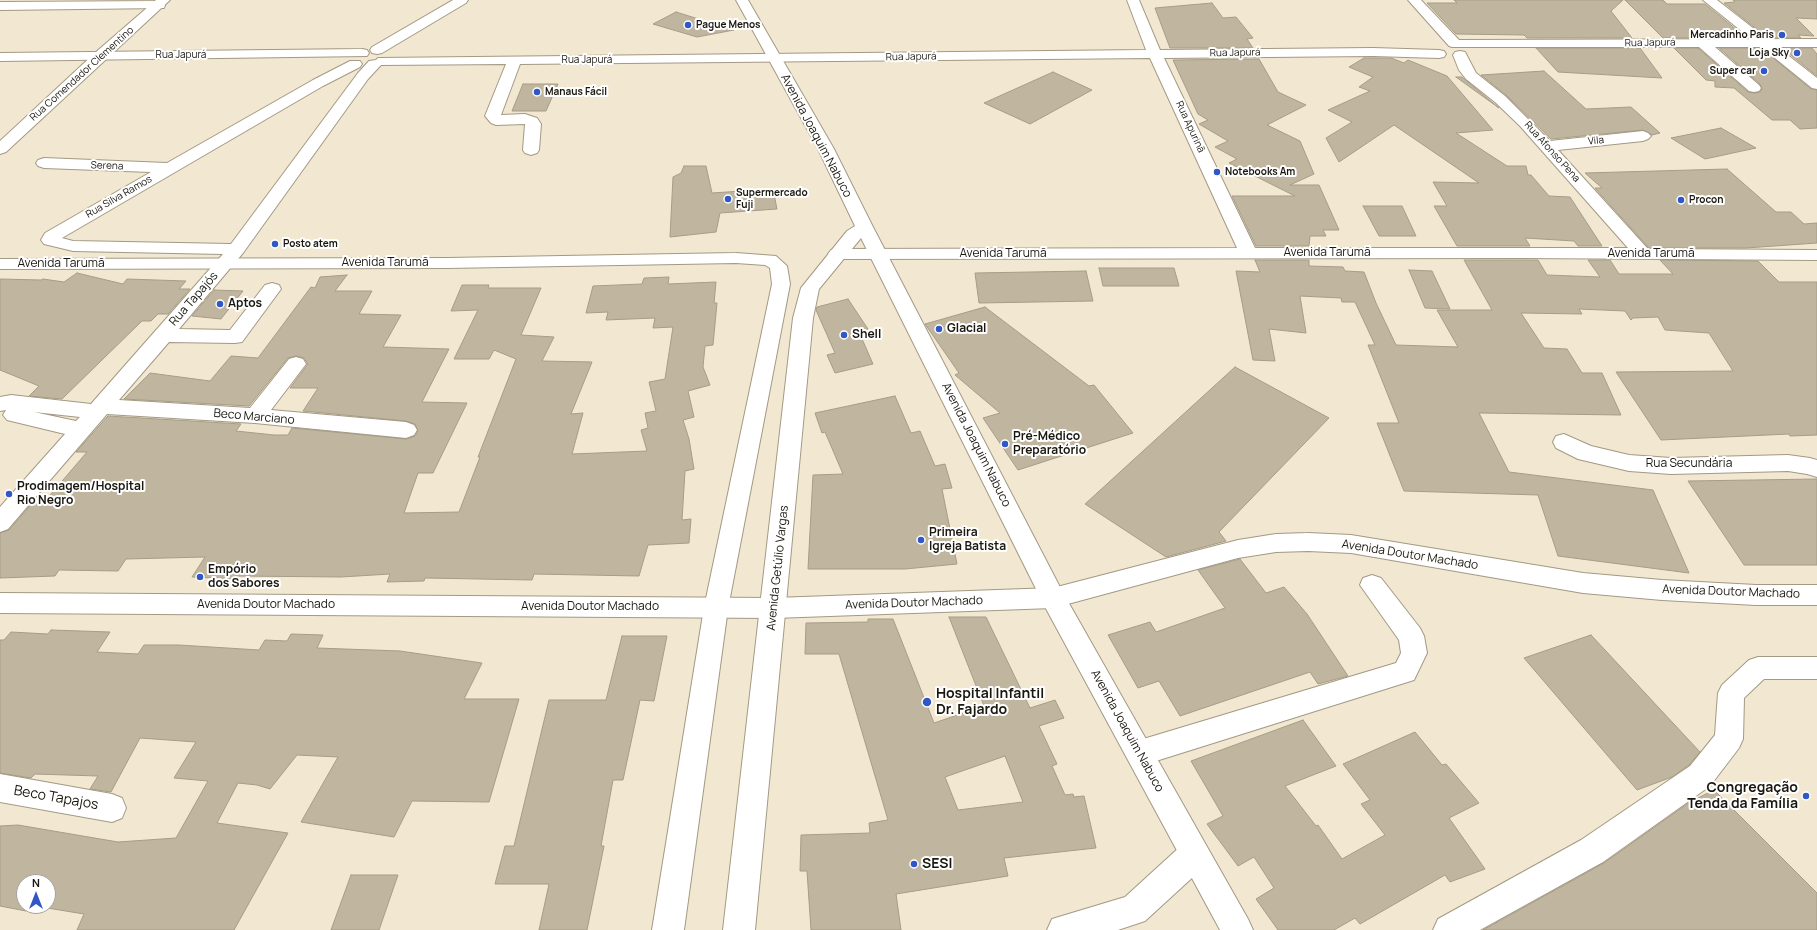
<!DOCTYPE html>
<html>
<head>
<meta charset="utf-8">
<style>
  body { margin:0 }
  #map { position:relative; width:1817px; height:930px; overflow:hidden; background:#f2e8d1; font-family:Manrope,sans-serif }
  canvas { display:block }
  .north { position:absolute; left:16px; top:874px; width:40px; height:40px; box-sizing:border-box; background:#fff; border:1px solid #a3a29f; border-radius:50%; rotate:0deg; font-size:11px; font-weight:700; line-height:16px; text-align:center; color:#1a170f }
  .north::after { content:''; display:block; margin:auto; width:14px; height:18px; background:#3156c6; clip-path:polygon(50% 0,100% 100%,50% 72%,0 100%) }
</style>
</head>
<body>
<div id="map">
<canvas width="1817" height="930"></canvas>
<div class="north">N</div>
</div>
<script>
const c = document.querySelector('canvas').getContext('2d');
c.lineJoin = 'round';
function paint(path, color) {
  c.fillStyle = color;
  c.fill(path, 'evenodd');
}
function toPath(rows) {
  const path = new Path2D();
  for (const r of rows) {
    path.moveTo(r[0], r[1]);
    for (let i = 2; i < r.length; i += 2) path.lineTo(r[i], r[i + 1]);
  }
  return path;
}
function strokePath(path, color, width, dash) {
  c.strokeStyle = color;
  c.lineWidth = width;
  c.lineCap = dash ? 'butt' : 'round';
  c.setLineDash(dash || []);
  c.stroke(path);
}
function write(font, color, halo, rows, align = 'center') {
  c.font = font + ' Manrope,sans-serif';
  c.lineWidth = 4;
  c.setLineDash([]);
  c.textBaseline = 'middle';
  c.strokeStyle = halo;
  c.fillStyle = color;
  for (const [text, x, y, turn = 0] of rows) {
    c.save();
    c.translate(x, y);
    c.rotate((+turn || 0) * Math.PI / 180);
    c.textAlign = isNaN(turn) ? turn : align;
    if (halo) c.strokeText(text, 0, 0);
    c.fillText(text, 0, 0);
    c.restore();
  }
}
const building = toPath([
  [1454,0,1623,0,1611,11,1632,38,1527,38,1524,35,1456,34,1427,3,1457,3,1454,0],
  [1625,0,1663,0,1667,4,1705,4,1747,38,1663,38,1625,0],
  [1733,0,1817,0,1817,19,1796,18,1814,36,1798,35,1801,38,1768,38,1724,3,1735,2,1733,0],
  [1212,3,1223,18,1236,17,1253,38,1247,39,1253,48,1170,48,1155,8,1212,3],
  [676,12,734,30,697,37,653,24,676,12],
  [1536,48,1640,48,1662,78,1558,72,1536,48],
  [1674,48,1698,48,1748,92,1754,93,1760,92,1762,89,1760,84,1719,48,1761,48,1811,89,1817,90,1817,128,1800,129,1790,120,1772,120,1734,88,1715,87,1715,81,1706,80,1674,48],
  [1782,48,1812,48,1817,54,1817,76,1782,48],
  [1364,58,1391,58,1404,63,1408,60,1447,76,1493,130,1456,133,1507,166,1526,166,1528,175,1531,175,1549,196,1570,197,1602,246,1578,246,1574,241,1525,238,1530,246,1457,246,1434,206,1447,206,1433,182,1479,183,1394,125,1339,162,1326,138,1352,122,1328,110,1370,91,1359,87,1373,77,1349,67,1364,58],
  [1259,59,1278,92,1306,105,1267,125,1300,141,1314,174,1290,185,1319,185,1339,230,1323,230,1326,236,1310,236,1309,246,1256,246,1232,196,1295,196,1229,163,1237,159,1215,147,1228,141,1199,124,1208,120,1198,114,1173,60,1259,59],
  [1544,71,1586,109,1631,107,1660,133,1652,135,1643,130,1551,139,1506,95,1481,75,1544,71],
  [1053,72,1092,90,1030,124,984,103,1053,72],
  [1456,77,1462,77,1499,108,1456,77],
  [523,84,558,84,546,111,512,111,523,84],
  [1721,128,1756,148,1705,159,1671,138,1721,128],
  [684,166,706,166,712,193,773,189,777,209,720,213,716,232,670,237,673,177,681,173,684,166],
  [1727,169,1776,212,1791,212,1804,224,1817,223,1817,243,1746,248,1649,248,1595,188,1602,188,1585,173,1727,169],
  [1363,206,1402,206,1416,236,1379,236,1363,206],
  [1255,260,1309,260,1309,266,1343,267,1345,271,1364,272,1376,303,1396,345,1458,347,1437,310,1492,310,1464,260,1538,260,1547,275,1600,277,1588,260,1610,260,1619,274,1673,274,1660,260,1758,261,1779,282,1817,282,1817,435,1790,436,1789,434,1661,440,1616,372,1733,371,1709,333,1665,330,1658,317,1633,318,1631,320,1625,311,1579,309,1582,314,1521,313,1544,348,1567,349,1582,373,1602,373,1621,415,1479,413,1509,472,1653,490,1689,573,1558,556,1538,495,1404,491,1377,423,1399,423,1368,345,1375,345,1355,302,1342,302,1341,298,1300,296,1306,333,1269,329,1275,361,1253,360,1236,271,1260,272,1255,260],
  [1099,268,1174,268,1179,286,1103,286,1099,268],
  [1409,270,1432,271,1450,309,1425,308,1409,270],
  [1086,271,1093,301,979,303,975,273,1086,271],
  [77,273,123,284,127,279,186,281,179,289,190,289,168,314,158,314,151,321,142,321,62,399,29,396,39,386,0,370,0,279,41,280,43,279,64,282,77,273],
  [347,275,335,291,372,291,359,314,401,315,383,347,449,349,422,402,467,403,433,473,418,473,404,513,459,512,480,457,478,457,516,359,494,350,489,359,454,359,478,310,451,311,462,285,489,285,488,288,541,288,521,335,554,337,542,361,592,362,571,414,583,413,572,454,647,451,641,430,648,428,645,413,656,411,649,382,665,379,673,327,653,328,655,318,606,320,608,312,586,313,593,286,642,284,644,278,669,277,668,284,716,282,714,303,717,303,713,345,705,346,703,367,710,385,688,391,694,417,683,420,689,439,694,469,685,471,682,520,691,519,689,543,648,545,639,576,534,574,532,580,425,578,424,581,387,582,390,574,341,577,235,576,233,579,192,577,205,557,126,559,118,571,59,570,55,576,0,578,0,533,9,530,34,501,45,501,87,452,76,452,108,416,241,424,236,431,274,435,288,435,292,428,406,439,415,436,418,431,415,424,406,421,303,411,318,388,290,388,308,364,304,358,296,356,288,358,249,406,124,399,150,373,210,381,231,356,258,358,311,287,315,288,320,277,347,275],
  [214,290,243,291,221,319,192,316,214,290],
  [848,299,868,329,859,332,873,364,835,373,827,355,835,353,816,310,817,307,848,299],
  [985,307,1089,386,1094,385,1133,433,1018,470,983,418,1000,413,955,375,959,373,925,324,985,307],
  [1235,367,1329,418,1219,532,1226,541,1166,557,1085,504,1235,367],
  [895,396,911,433,920,431,935,466,945,464,952,488,942,489,957,564,905,569,808,569,813,475,843,474,825,432,822,433,815,413,895,396],
  [1817,479,1817,565,1744,565,1688,481,1817,479],
  [1240,559,1266,593,1284,587,1307,614,1348,676,1318,684,1310,672,1180,716,1159,681,1138,688,1108,635,1150,622,1156,632,1225,608,1198,570,1240,559],
  [949,617,986,617,1030,708,1055,700,1064,718,1039,726,1057,764,1052,766,1065,795,1073,794,1074,797,1084,796,1096,848,1004,858,1008,876,896,894,901,930,811,930,807,871,800,871,801,835,870,833,869,823,888,820,839,654,805,654,806,623,868,622,868,619,893,619,934,723,984,706,949,617],
  [1005,756,1023,802,958,810,945,777,1005,756],
  [51,630,110,632,97,652,138,654,144,645,179,645,259,650,265,640,287,641,291,634,323,635,317,648,400,651,482,663,464,699,519,699,489,802,412,801,394,837,301,822,338,757,297,755,270,789,257,785,238,783,217,823,288,833,234,930,77,930,84,914,35,906,48,906,48,882,24,882,24,906,29,906,26,911,0,906,0,826,18,825,118,842,176,838,208,781,174,778,196,742,140,738,111,792,90,789,98,776,35,774,31,778,0,773,0,640,4,640,11,632,48,634,51,630],
  [1591,635,1700,752,1689,765,1672,777,1637,790,1524,658,1591,635],
  [622,636,667,636,654,701,640,700,623,780,613,780,601,846,604,846,587,930,539,930,549,884,495,884,505,846,514,846,549,700,606,700,622,636],
  [1303,720,1336,766,1285,786,1316,826,1318,825,1342,859,1385,835,1361,804,1370,800,1343,764,1415,732,1442,765,1446,764,1479,803,1449,818,1485,869,1450,882,1445,875,1360,924,1355,918,1334,930,1278,930,1256,899,1274,888,1254,857,1238,866,1207,824,1223,816,1191,761,1303,720],
  [1714,790,1817,893,1817,930,1483,930,1604,863,1690,802,1714,790],
  [351,875,398,875,379,930,331,930,351,875]
]);
const minor = toPath([
  [453,0,468,0,466,3,382,53,377,54,372,53,370,50,372,47,453,0],
  [1127,0,1139,0,1160,50,1373,48,1439,50,1444,51,1446,54,1444,57,1439,58,1373,56,1164,58,1255,248,1628,248,1520,126,1495,102,1466,79,1459,70,1453,55,1455,52,1460,51,1465,52,1476,73,1505,96,1550,141,1643,131,1648,133,1651,136,1648,139,1643,141,1558,150,1648,249,1817,250,1817,260,1520,258,837,259,831,258,828,254,831,250,837,249,1237,248,1150,58,520,64,501,115,525,114,537,118,541,124,539,150,537,153,531,155,525,153,523,150,525,124,496,125,491,123,485,116,506,64,381,65,368,79,243,253,179,329,230,330,265,285,272,283,279,285,281,289,242,342,235,343,169,342,119,400,250,408,289,359,296,357,303,359,306,364,271,410,406,422,414,425,417,430,414,435,406,438,255,423,107,414,8,529,0,532,0,507,65,434,7,420,3,415,6,410,0,411,0,397,11,395,91,404,223,254,73,251,44,244,41,240,45,233,151,172,44,168,38,166,36,163,38,160,44,158,167,163,313,80,350,61,360,61,362,64,360,67,323,86,62,238,73,241,231,244,358,73,369,61,376,60,378,58,1146,50,1127,0],
  [34,412,80,417,76,421,34,412],
  [1408,0,1421,0,1459,40,1817,39,1817,47,1715,47,1759,85,1761,88,1759,91,1754,92,1749,91,1699,47,1452,47,1449,46,1408,0],
  [159,1,164,2,165,5,164,8,0,10,0,2,159,1],
  [362,49,367,50,369,53,367,56,0,61,0,53,362,49],
  [1564,434,1591,446,1629,455,1671,458,1788,455,1810,458,1817,460,1817,477,1807,474,1788,471,1671,474,1629,471,1578,459,1556,448,1553,442,1556,436,1564,434],
  [1308,533,1351,535,1583,573,1662,580,1756,585,1817,585,1817,605,1756,605,1662,600,1583,593,1351,553,1308,551,1276,552,1238,558,1053,608,774,618,0,613,0,593,774,598,1053,588,1238,540,1276,534,1308,533],
  [1372,575,1381,578,1420,628,1424,636,1427,653,1414,680,1140,766,1130,762,1126,753,1130,744,1140,740,1396,663,1401,653,1399,640,1360,585,1363,578,1372,575],
  [1758,657,1817,657,1817,679,1764,679,1744,698,1743,739,1739,748,1710,786,1603,862,1480,930,1433,930,1438,919,1581,840,1690,766,1715,735,1718,693,1722,685,1749,660,1758,657],
  [0,774,112,794,122,798,126,808,122,818,112,822,0,802,0,774],
  [1194,840,1205,844,1209,855,1205,866,1145,921,1118,930,1047,930,1052,919,1125,897,1183,844,1194,840]
]);
const major = toPath([
  [156,0,170,0,6,152,0,154,0,141,96,52,156,0],
  [736,0,748,0,834,149,873,227,1062,591,1248,919,1253,930,1220,930,1044,605,861,238,819,289,813,318,755,930,723,930,793,318,801,288,847,231,855,226,818,149,736,0],
  [1703,0,1717,0,1817,78,1817,89,1812,88,1703,0],
  [736,253,776,256,787,266,790,284,728,608,684,930,652,930,704,608,772,284,770,268,765,265,736,263,447,268,0,269,0,259,447,258,736,253]
]);
const markers = [
  [688,25,4,"#3156c6"],
  [1782,35,4,"#3156c6"],
  [1797,53,4,"#3156c6"],
  [1764,71,4,"#3156c6"],
  [537,92,4,"#3156c6"],
  [1217,172,4,"#3156c6"],
  [728,199,4,"#3156c6"],
  [1681,200,4,"#3156c6"],
  [275,244,4,"#3156c6"],
  [220,304,4,"#3156c6"],
  [939,329,4,"#3156c6"],
  [844,335,4,"#3156c6"],
  [1005,444,4,"#3156c6"],
  [9,494,4,"#3156c6"],
  [921,540,4,"#3156c6"],
  [200,577,4,"#3156c6"],
  [927,702,5,"#3156c6"],
  [1806,796,4,"#3156c6"],
  [914,864,4,"#3156c6"]
];
const farPoinames = [
  ["Pague Menos",696,25],
  ["Mercadinho Paris",1774,35,"right"],
  ["Loja Sky",1789,53,"right"],
  ["Super car",1756,71,"right"],
  ["Manaus Fácil",545,92],
  ["Notebooks Am",1225,172],
  ["Supermercado",736,193],
  ["Fuji",736,205],
  ["Procon",1689,200],
  ["Posto atem",283,244]
];
const farStreetnames = [
  ["Rua Japurá",1650,43,-1],
  ["Rua Japurá",1235,53,-1],
  ["Rua Japurá",181,55],
  ["Rua Japurá",911,57,-1],
  ["Rua Japurá",587,60],
  ["Rua Comendador Clementino",82,74,-42],
  ["Rua Apurinã",1190,127,65],
  ["Vila",1596,141,-6],
  ["Rua Afonso Pena",1552,152,48],
  ["Serena",107,166,2],
  ["Rua Silva Ramos",119,197,-30]
];
const streetNames = [
  ["Avenida Joaquim Nabuco",816,136,62],
  ["Avenida Tarumã",1327,253],
  ["Avenida Tarumã",1003,254],
  ["Avenida Tarumã",1651,254],
  ["Avenida Tarumã",385,263],
  ["Avenida Tarumã",61,264],
  ["Rua Tapajós",194,299,-49],
  ["Beco Marciano",254,417,5],
  ["Avenida Joaquim Nabuco",976,445,63],
  ["Rua Secundária",1689,464],
  ["Avenida Doutor Machado",1410,555,9],
  ["Avenida Getúlio Vargas",778,568,-84],
  ["Avenida Doutor Machado",1731,592,2],
  ["Avenida Doutor Machado",914,603,-2],
  ["Avenida Doutor Machado",266,605],
  ["Avenida Doutor Machado",590,607],
  ["Avenida Joaquim Nabuco",1127,731,61]
];
const poiNames = [
  ["Aptos",228,304],
  ["Glacial",947,329],
  ["Shell",852,335],
  ["Pré-Médico",1013,437],
  ["Preparatório",1013,451],
  ["Prodimagem/Hospital",17,487],
  ["Rio Negro",17,501],
  ["Primeira",929,533],
  ["Igreja Batista",929,547],
  ["Empório",208,570],
  ["dos Sabores",208,584]
];
const nearPoinames = [
  ["Hospital Infantil",936,694],
  ["Dr. Fajardo",936,710],
  ["Congregação",1798,788,"right"],
  ["Tenda da Família",1798,804,"right"],
  ["SESI",922,864]
];
const nearStreetnames = [
  ["Beco Tapajos",56,798,10]
];
paint(building, '#c0b6a0');
strokePath(building, '#a69c87', 1);
strokePath(minor, '#a39984', 2);
strokePath(major, '#a39984', 2);
paint(minor, '#fff');
paint(major, '#fff');
for (const [x, y, r, color] of markers) {
  const dot = new Path2D();
  dot.arc(x, y, r, 0, 2 * Math.PI);
  c.fillStyle = color;
  c.fill(dot);
  strokePath(dot, '#fff', 1.5);
}
write('bold 10px', '#1a170f', '#fff', farPoinames, 'left');
write('10px', '#1a170f', '#fff', farStreetnames);
write('12px', '#1a170f', '#fff', streetNames);
write('bold 12px', '#1a170f', '#fff', poiNames, 'left');
write('bold 14px', '#1a170f', '#fff', nearPoinames, 'left');
write('14px', '#1a170f', '#fff', nearStreetnames);
</script>
</body>
</html>
